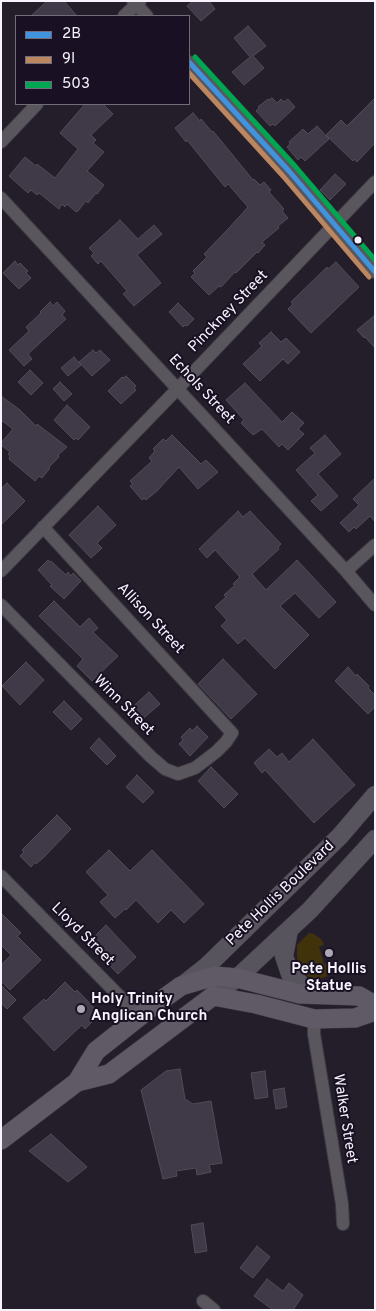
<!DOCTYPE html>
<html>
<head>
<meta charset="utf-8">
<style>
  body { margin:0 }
  #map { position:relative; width:376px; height:1311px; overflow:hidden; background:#231e29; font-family:Overpass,sans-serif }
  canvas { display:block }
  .frame { position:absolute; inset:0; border:2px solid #f7f3fd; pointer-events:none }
  .legend { position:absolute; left:15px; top:15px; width:175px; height:90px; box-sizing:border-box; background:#191123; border:1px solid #726b7a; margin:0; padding:6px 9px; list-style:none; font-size:15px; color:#f7f3fd }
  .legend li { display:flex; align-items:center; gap:10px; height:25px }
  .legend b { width:25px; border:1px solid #726b7a }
</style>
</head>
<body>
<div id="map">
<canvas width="376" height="1311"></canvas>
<div class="frame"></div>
<ul class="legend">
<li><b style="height:6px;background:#4094de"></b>2B</li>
<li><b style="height:6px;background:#bb8660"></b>9I</li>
<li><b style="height:6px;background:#00a651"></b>503</li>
</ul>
</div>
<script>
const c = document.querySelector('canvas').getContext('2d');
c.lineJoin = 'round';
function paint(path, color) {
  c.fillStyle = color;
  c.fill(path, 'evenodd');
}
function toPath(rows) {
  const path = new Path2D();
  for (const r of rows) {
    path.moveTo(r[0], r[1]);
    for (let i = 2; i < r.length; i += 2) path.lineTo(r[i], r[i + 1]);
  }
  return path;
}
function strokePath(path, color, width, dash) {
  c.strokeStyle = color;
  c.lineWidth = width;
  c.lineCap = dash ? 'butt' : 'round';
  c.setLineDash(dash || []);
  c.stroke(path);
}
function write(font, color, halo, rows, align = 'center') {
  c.font = font + ' Overpass,sans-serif';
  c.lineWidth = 4;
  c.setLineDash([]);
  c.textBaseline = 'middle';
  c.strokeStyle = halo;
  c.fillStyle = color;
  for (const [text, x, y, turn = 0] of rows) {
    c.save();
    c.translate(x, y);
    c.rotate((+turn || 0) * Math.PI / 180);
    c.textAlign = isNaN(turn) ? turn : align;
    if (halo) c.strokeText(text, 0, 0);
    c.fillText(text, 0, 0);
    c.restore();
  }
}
const green = toPath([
  [309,933,314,934,322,940,324,945,319,946,324,964,330,963,329,973,326,977,317,979,310,978,306,975,299,966,297,957,297,945]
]);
const building = toPath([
  [47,1,64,1,77,16,31,16,47,1],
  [193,1,209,1,215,9,201,21,187,6,193,1],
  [248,26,266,46,253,56,264,68,244,85,232,72,250,57,234,38,248,26],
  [272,98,277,103,281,99,284,102,288,99,295,107,275,126,273,124,270,126,256,111,259,108,258,107,268,99,269,100,272,98],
  [375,98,375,143,357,162,354,159,353,161,326,135,341,120,347,126,375,98],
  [85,104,103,104,113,114,91,135,96,140,93,143,104,152,87,171,104,185,97,194,96,193,88,203,86,201,78,211,76,212,67,204,65,207,62,204,59,209,39,193,37,195,31,190,28,193,9,176,25,157,36,166,37,164,55,178,78,149,60,133,85,104],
  [193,113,200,121,201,119,212,132,213,131,253,180,254,179,260,185,264,182,271,190,269,192,284,209,282,211,288,218,278,226,279,228,262,242,265,245,258,253,257,252,236,273,235,272,221,287,219,286,209,295,191,277,195,273,193,271,207,257,204,254,229,228,248,207,228,184,225,187,187,140,186,142,175,128,193,113],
  [317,126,329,139,305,161,301,157,298,160,287,147,290,144,289,142,303,129,308,134,317,126],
  [335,174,346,184,330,200,320,190,335,174],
  [120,220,138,239,154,225,162,234,137,255,161,283,134,306,123,294,127,291,101,261,98,264,91,256,94,253,89,248,120,220],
  [15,261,18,265,20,263,28,271,26,273,31,278,19,289,3,273,15,261],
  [336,262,359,287,311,333,288,309,293,304,291,302,327,267,328,269,336,262],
  [50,302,53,306,57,302,65,311,62,315,66,319,28,354,32,359,24,366,9,350,29,331,26,327,41,313,40,312,50,302],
  [178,303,194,319,187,326,185,325,183,327,169,312,178,303],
  [375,315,375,348,365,337,364,338,357,330,375,315],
  [271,332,281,342,286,338,300,352,288,364,283,359,260,381,243,364,262,346,259,343,271,332],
  [93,350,96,353,100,350,110,360,92,376,79,362,93,350],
  [74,357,81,365,68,376,61,368,74,357],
  [30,370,43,383,31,395,18,382,30,370],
  [126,376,136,386,134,389,136,390,121,404,108,391,122,377,124,378,126,376],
  [60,382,72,394,64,401,53,389,60,382],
  [245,383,282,422,292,412,304,423,298,429,304,434,288,450,282,444,279,447,262,429,253,435,241,423,244,420,226,400,245,383],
  [1,396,20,410,36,426,37,424,67,447,58,455,59,457,49,467,50,468,42,478,39,476,35,481,9,459,10,456,8,454,10,452,1,445,1,443,13,429,1,420,1,396],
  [67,405,90,427,78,440,76,438,74,440,54,420,67,405],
  [172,435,201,464,206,460,218,472,198,489,179,467,157,491,146,500,144,498,142,500,130,486,133,484,130,481,152,461,149,458,155,451,153,449,163,439,166,441,172,435],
  [325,435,341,454,318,474,338,496,321,511,311,501,318,495,296,470,315,453,310,448,325,435],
  [375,478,375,522,370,516,356,529,354,527,349,532,340,523,359,505,353,499,375,478],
  [7,483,25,501,1,525,1,489,7,483],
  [98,506,116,525,97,543,102,548,91,558,69,535,98,506],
  [238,511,243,517,250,511,281,544,278,547,279,549,252,574,266,590,297,560,336,602,319,618,295,593,280,606,309,635,275,669,245,638,238,644,221,626,227,620,215,607,226,597,224,595,235,585,233,584,240,577,215,550,207,558,199,549,238,511],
  [48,560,50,562,51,561,66,575,68,572,71,576,73,573,81,581,64,599,50,586,52,585,38,570,48,560],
  [54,601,80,627,89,618,98,628,93,632,118,656,92,681,77,666,83,659,39,616,54,601],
  [223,659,257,694,231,719,198,684,223,659],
  [26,662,44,680,20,705,2,686,26,662],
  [348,667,356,676,357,674,369,686,368,688,375,695,375,707,368,714,335,681,348,667],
  [149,692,160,704,139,722,128,711,149,692],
  [64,701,82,719,71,730,53,712,64,701],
  [197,726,208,737,190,756,179,744,183,740,181,737,190,728,192,731,197,726],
  [99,738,116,756,107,765,90,748,99,738],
  [313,739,355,785,314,823,265,770,262,773,254,763,269,749,277,757,282,753,289,762,313,739],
  [211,767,238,794,224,808,198,781,211,767],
  [137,775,154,792,143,803,126,787,137,775],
  [57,815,71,829,43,858,36,864,35,862,31,867,20,856,24,852,22,850,57,815],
  [109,850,130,871,152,850,204,904,184,923,171,910,158,923,136,900,126,910,125,909,115,918,100,902,108,895,86,872,109,850],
  [1,913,21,933,17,936,41,960,10,990,1,981,1,965,11,955,1,945,1,913],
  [106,925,136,957,118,974,88,943,106,925],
  [65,982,75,992,77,990,100,1014,85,1029,82,1025,54,1051,23,1018,44,999,46,1001,65,982],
  [1,985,16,1000,7,1009,1,1003,1,985],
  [180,1069,185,1099,193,1104,211,1101,222,1163,209,1165,211,1172,197,1175,196,1168,176,1171,177,1176,163,1179,141,1090,166,1071,180,1069],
  [265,1071,268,1097,255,1099,251,1073,265,1071],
  [284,1088,287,1107,276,1109,273,1090,284,1088],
  [51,1134,87,1167,68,1182,29,1151,51,1134],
  [203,1223,207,1251,195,1253,191,1225,203,1223],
  [257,1246,270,1257,253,1278,240,1268,257,1246],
  [267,1279,283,1291,289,1283,303,1295,293,1310,273,1310,254,1296,267,1279]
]);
const street = toPath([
  [133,1,147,16],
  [124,16,140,1],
  [189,62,289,171,375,272],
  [1,142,37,104],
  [1,198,346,571,375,605],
  [1,571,187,379,375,182],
  [346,571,375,545],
  [1,605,150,756,165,769,178,774,195,768,216,752,226,742,232,733,43,527],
  [1,876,140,1017],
  [314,1019,314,1034,342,1204,343,1224],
  [203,1301,214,1310]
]);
const secondary = toPath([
  [289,930,284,956,290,974,303,986,323,994],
  [183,985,207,966,340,836,375,795],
  [213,996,237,978,310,910,375,839]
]);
const primary = toPath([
  [77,1082,109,1074,213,996,256,1004,314,1019,355,1018,375,1011],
  [1,1140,77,1082,96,1051,149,1009,181,986,215,976,237,978,300,994,359,996,375,1005]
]);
const bus1 = toPath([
  [189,62,289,171,375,272]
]);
const bus2 = toPath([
  [189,73,283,176,369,277]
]);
const bus3 = toPath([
  [195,57,295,166,375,260]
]);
const markers = [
  [358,240,4.5,"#f7f3fd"],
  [329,953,5,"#ada8b3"],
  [81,1009,5,"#ada8b3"]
];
const streetNames = [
  ["Pinckney Street",229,312,-46],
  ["Echols Street",201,390,47],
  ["Allison Street",150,619,47],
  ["Winn Street",123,706,45],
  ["Pete Hollis Boulevard",281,894,-44],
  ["Lloyd Street",82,935,45],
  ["Walker Street",344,1119,81]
];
const poiNames = [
  ["Pete Hollis",329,970],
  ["Statue",329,987],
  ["Holy Trinity",91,1000,"left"],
  ["Anglican Church",91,1017,"left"]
];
paint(green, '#40330c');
paint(building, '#403948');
strokePath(building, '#514d57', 1);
strokePath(street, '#3f3b44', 14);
strokePath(secondary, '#3f3b44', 19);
strokePath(primary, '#3f3b44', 20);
strokePath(street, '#59565d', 12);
strokePath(secondary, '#58545e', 18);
strokePath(primary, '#5f5a65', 19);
strokePath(bus1, '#4094de', 5);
strokePath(bus2, '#bb8660', 5);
strokePath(bus3, '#00a651', 5);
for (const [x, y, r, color] of markers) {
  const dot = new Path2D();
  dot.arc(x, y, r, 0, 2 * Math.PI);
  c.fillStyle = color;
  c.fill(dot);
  strokePath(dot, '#191123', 2);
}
write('15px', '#f7f3fd', '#191123', streetNames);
write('bold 15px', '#f7f3fd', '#191123', poiNames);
</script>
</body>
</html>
